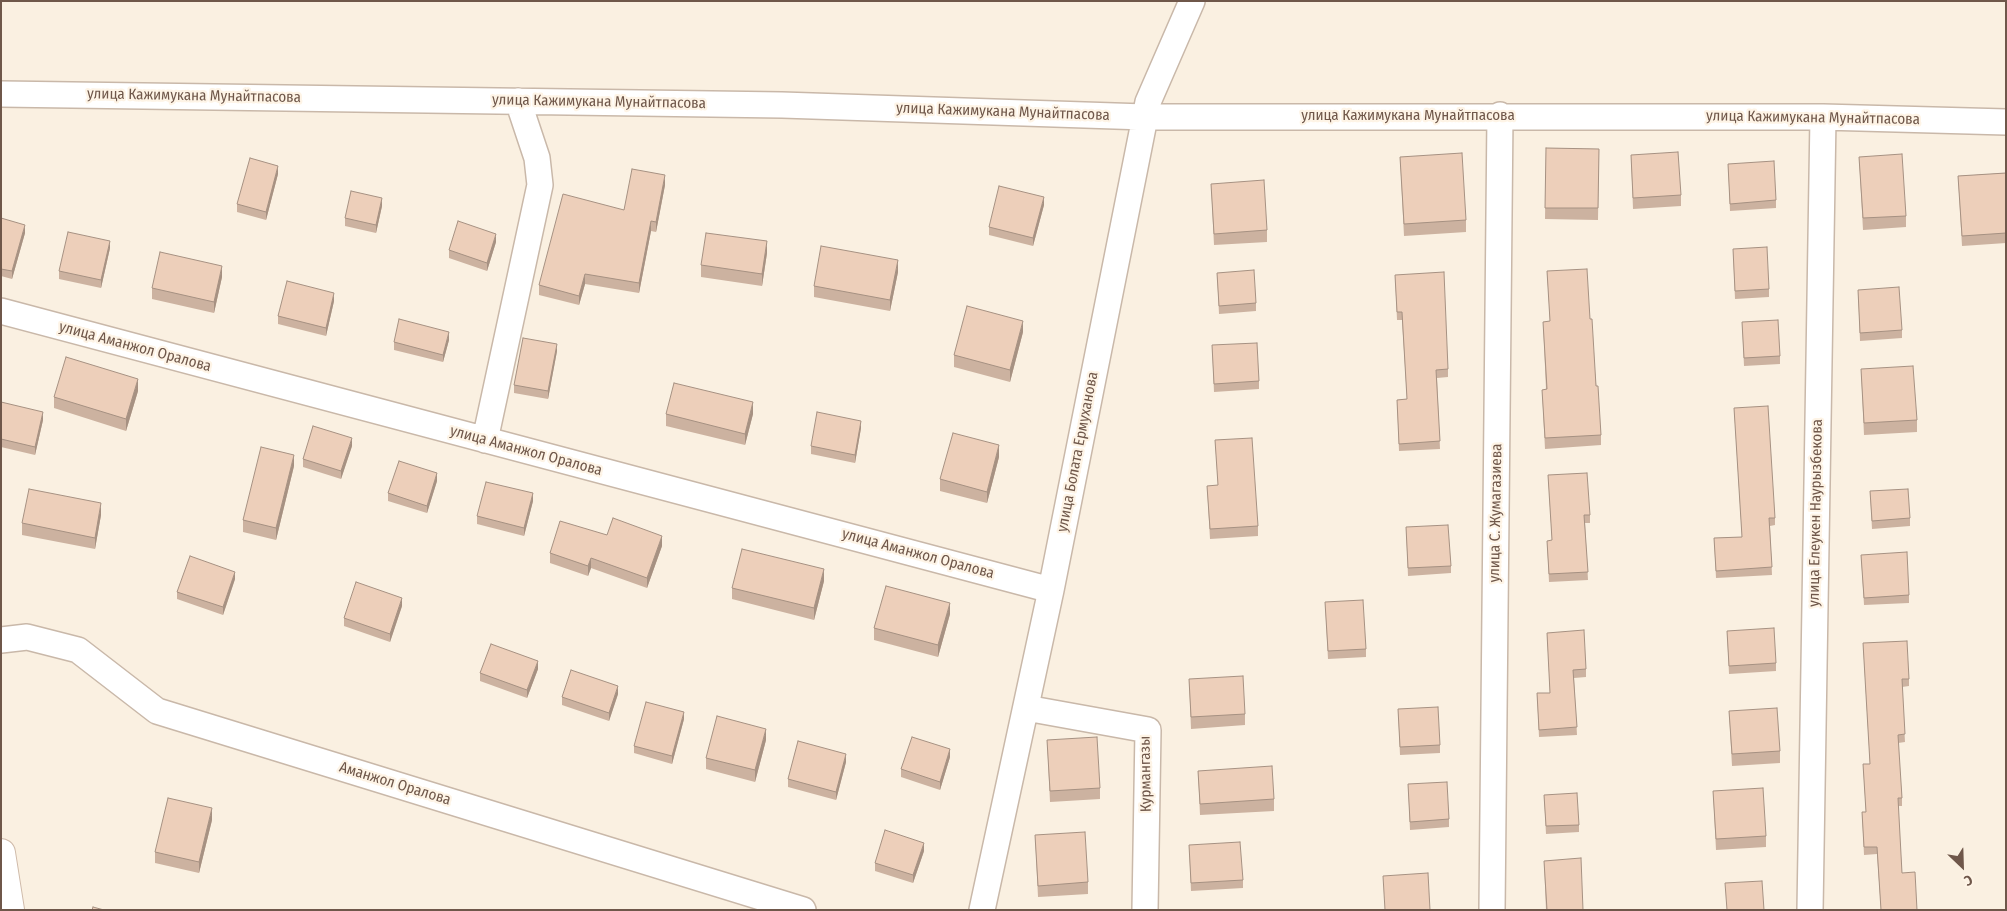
<!DOCTYPE html>
<html>
<head>
<meta charset="utf-8">
<style>
  body { margin:0 }
  #map { position:relative; width:2007px; height:911px; overflow:hidden; background:#faf0e1; font-family:"Fira Sans Condensed",sans-serif }
  canvas { display:block }
  .frame { position:absolute; inset:0; border:2px solid #6f574a; pointer-events:none }
  .north { position:absolute; left:1937px; top:841px; width:50px; height:50px; -webkit-text-stroke:4px #fef4e6; paint-order:stroke; rotate:156deg; font-size:14px; font-weight:700; line-height:20px; text-align:center; color:#6f574a }
  .north::after { content:''; display:block; margin:auto; width:18px; height:22px; background:#6f574a; clip-path:polygon(50% 0,100% 100%,50% 72%,0 100%) }
</style>
</head>
<body>
<div id="map">
<canvas width="2007" height="911"></canvas>
<div class="frame"></div>
<div class="north">С</div>
</div>
<script>
const c = document.querySelector('canvas').getContext('2d');
c.lineJoin = 'round';
function toPath(rows) {
  const path = new Path2D();
  for (const r of rows) {
    path.moveTo(r[0], r[1]);
    for (let i = 2; i < r.length; i += 2) path.lineTo(r[i], r[i + 1]);
  }
  return path;
}
function strokePath(path, color, width, dash) {
  c.strokeStyle = color;
  c.lineWidth = width;
  c.lineCap = dash ? 'butt' : 'round';
  c.setLineDash(dash || []);
  c.stroke(path);
}
function paint(path, color) {
  c.fillStyle = color;
  c.fill(path, 'evenodd');
}
function write(font, color, halo, rows, align = 'center') {
  c.font = font + ' "Fira Sans Condensed",sans-serif';
  c.lineWidth = 4.5;
  c.setLineDash([]);
  c.textBaseline = 'middle';
  c.strokeStyle = halo;
  c.fillStyle = color;
  for (const [text, x, y, turn = 0] of rows) {
    c.save();
    c.translate(x, y);
    c.rotate((+turn || 0) * Math.PI / 180);
    c.textAlign = isNaN(turn) ? turn : align;
    if (halo) c.strokeText(text, 0, 0);
    c.fillText(text, 0, 0);
    c.restore();
  }
}
const street = toPath([
  [1,94,782,105,1145,117,1823,117,2006,122],
  [1,311,1051,590],
  [485,440,540,185,537,158,518,101],
  [1,640,27,637,78,650,157,711,803,910],
  [1026,708,1148,730,1145,910],
  [982,910,1051,590,1148,102,1192,1],
  [1492,910,1500,115],
  [1810,910,1823,117]
]);
const secondary = toPath([
  [1,853,10,910]
]);
const wall = toPath([
  [1546,148,1599,149,1598,220,1545,219],
  [1631,155,1681,195,1681,206,1633,209],
  [1400,157,1466,220,1466,232,1404,236],
  [1859,157,1906,216,1906,227,1863,230],
  [1728,164,1776,200,1776,208,1730,211],
  [2006,173,2006,243,1962,246,1958,176],
  [278,174,266,220,237,212,237,204],
  [1211,184,1267,230,1267,242,1214,245],
  [665,185,656,232,651,231,639,293,585,284,579,305,539,295,539,285,624,210],
  [1044,205,1033,246,989,235,989,227],
  [382,206,376,233,345,226,345,218],
  [1,218,25,233,12,279,1,276],
  [496,242,487,271,449,258,449,250],
  [110,248,101,288,59,279,59,271],
  [1733,249,1769,289,1769,297,1735,299],
  [767,253,762,286,701,277,701,265],
  [1547,271,1590,319,1601,435,1601,445,1545,449,1542,390,1546,389,1543,322,1550,321],
  [898,272,890,311,814,297,814,286],
  [1217,273,1256,303,1256,311,1219,314],
  [1395,275,1448,369,1448,377,1437,378,1440,449,1399,451,1397,400,1407,399,1402,320,1397,320],
  [222,277,214,313,152,299,152,288],
  [1858,290,1902,330,1902,338,1860,341],
  [334,301,326,336,278,324,278,316],
  [1742,322,1780,356,1780,364,1744,366],
  [1023,332,1010,382,954,367,954,355],
  [449,340,443,362,394,350,394,342],
  [1212,345,1259,381,1259,389,1214,392],
  [557,351,548,399,514,393,514,385],
  [1861,369,1917,420,1917,432,1864,435],
  [138,391,126,431,54,408,54,397],
  [1,402,43,420,35,455,1,447],
  [1734,408,1775,518,1775,525,1770,526,1772,575,1716,578,1714,538,1742,537],
  [666,414,753,414,745,445,666,426],
  [861,428,855,463,811,454,811,446],
  [1215,440,1258,526,1258,536,1210,539,1207,486,1218,485],
  [352,446,341,479,303,467,303,459],
  [999,457,987,503,940,491,940,479],
  [294,466,276,540,243,532,243,520],
  [1548,475,1590,515,1590,523,1585,523,1588,580,1549,582,1547,541,1552,540],
  [437,481,427,513,388,501,388,493],
  [1870,491,1910,518,1910,526,1872,529],
  [533,501,524,536,477,524,477,516],
  [101,515,95,549,22,535,22,523],
  [1406,527,1451,566,1451,573,1408,576],
  [607,535,662,546,647,588,591,568,588,576,550,563,550,553],
  [1861,555,1909,595,1909,603,1864,605],
  [235,579,223,615,177,599,177,592],
  [824,581,814,620,732,599,732,588],
  [1325,602,1366,649,1366,657,1328,659],
  [402,606,390,642,344,626,344,618],
  [950,614,938,657,874,640,874,628],
  [1727,631,1776,663,1776,671,1729,674],
  [1547,633,1586,669,1586,677,1574,678,1577,735,1539,737,1537,693,1550,693],
  [1863,643,1909,679,1909,686,1902,687,1905,742,1898,743,1902,798,1902,806,1898,806,1902,873,1917,910,1881,910,1877,854,1864,855,1862,812,1866,812,1863,764,1870,764],
  [538,669,527,698,480,681,480,673],
  [1189,679,1245,714,1245,725,1191,729],
  [618,694,609,721,562,705,562,697],
  [1398,709,1440,745,1440,753,1400,755],
  [1729,711,1780,751,1780,763,1732,766],
  [684,719,672,764,634,753,634,746],
  [766,740,755,782,706,769,706,758],
  [1047,740,1100,788,1100,799,1050,802],
  [950,757,940,790,901,777,901,769],
  [846,762,836,800,788,787,788,779],
  [1198,771,1274,799,1274,811,1200,815],
  [1408,784,1449,819,1449,827,1410,830],
  [1713,791,1766,836,1766,847,1716,850],
  [1544,795,1579,825,1579,832,1546,834],
  [212,820,199,873,155,863,155,852],
  [1035,835,1088,882,1088,894,1038,897],
  [1189,845,1243,880,1243,888,1191,891],
  [924,851,913,883,875,871,875,863],
  [1544,861,1583,910,1546,910]
]);
const shadedWall = toPath([
  [278,166,278,174,266,220,266,212],
  [665,175,665,185,656,232,656,222],
  [1044,197,1044,205,1033,246,1033,238],
  [382,198,382,206,376,233,376,225],
  [651,221,651,231,639,293,639,283],
  [25,225,25,233,12,279,12,271],
  [496,234,496,242,487,271,487,263],
  [110,241,110,248,101,288,101,280],
  [767,241,767,253,762,286,762,274],
  [898,260,898,272,890,311,890,300],
  [222,266,222,277,214,313,214,302],
  [585,274,585,284,579,305,579,296],
  [334,293,334,301,326,336,326,328],
  [1023,321,1023,332,1010,382,1010,370],
  [449,332,449,340,443,362,443,355],
  [557,344,557,351,548,399,548,391],
  [138,379,138,391,126,431,126,419],
  [753,402,753,414,745,445,745,434],
  [43,412,43,420,35,455,35,447],
  [861,421,861,428,855,463,855,455],
  [352,438,352,446,341,479,341,471],
  [999,445,999,457,987,503,987,492],
  [294,455,294,466,276,540,276,528],
  [437,473,437,481,427,513,427,506],
  [533,493,533,501,524,536,524,528],
  [101,503,101,515,95,549,95,538],
  [662,536,662,546,647,588,647,578],
  [591,558,591,568,588,576,588,566],
  [824,569,824,581,814,620,814,608],
  [235,572,235,579,223,615,223,607],
  [402,598,402,606,390,642,390,634],
  [950,603,950,614,938,657,938,645],
  [538,661,538,669,527,698,527,690],
  [618,686,618,694,609,721,609,713],
  [684,712,684,719,672,764,672,756],
  [766,729,766,740,755,782,755,770],
  [950,749,950,757,940,790,940,782],
  [846,754,846,762,836,800,836,792],
  [212,808,212,820,199,873,199,862],
  [924,843,924,851,913,883,913,875]
]);
const building = toPath([
  [1546,148,1599,149,1598,208,1545,208,1546,148],
  [1678,152,1681,195,1633,198,1631,155,1678,152],
  [1462,153,1466,220,1404,224,1400,157,1462,153],
  [1902,154,1906,216,1863,218,1859,157,1902,154],
  [250,158,278,166,266,212,237,204,250,158],
  [1774,161,1776,200,1730,204,1728,164,1774,161],
  [632,169,665,175,656,222,651,221,639,283,585,274,579,296,539,285,563,194,624,210,632,169],
  [2006,173,2006,233,1962,236,1958,176,2006,173],
  [1264,180,1267,230,1214,234,1211,184,1264,180],
  [999,186,1044,197,1033,238,989,227,999,186],
  [351,191,382,198,376,225,345,218,351,191],
  [1,218,25,225,12,271,1,269,1,218],
  [458,221,496,234,487,263,449,250,458,221],
  [68,232,110,241,101,280,59,271,68,232],
  [706,233,767,241,762,274,701,265,706,233],
  [821,246,898,260,890,300,814,286,821,246],
  [1767,247,1769,289,1735,291,1733,249,1767,247],
  [160,252,222,266,214,302,152,288,160,252],
  [1587,269,1590,319,1592,319,1596,386,1598,386,1601,435,1545,438,1542,390,1547,389,1543,322,1550,321,1547,271,1587,269],
  [1254,270,1256,303,1219,306,1217,273,1254,270],
  [1444,272,1448,369,1436,370,1440,441,1399,444,1397,400,1407,399,1402,312,1397,312,1395,275,1444,272],
  [287,281,334,293,326,328,278,316,287,281],
  [1899,287,1902,330,1860,333,1858,290,1899,287],
  [967,306,1023,321,1010,370,954,355,967,306],
  [399,319,449,332,443,355,394,342,399,319],
  [1778,320,1780,356,1744,358,1742,322,1778,320],
  [523,338,557,344,548,391,514,385,523,338],
  [1257,343,1259,381,1214,384,1212,345,1257,343],
  [66,357,138,379,126,419,54,397,66,357],
  [1913,366,1917,420,1864,423,1861,369,1913,366],
  [674,383,753,402,745,434,666,414,674,383],
  [1,402,43,412,35,447,1,439,1,402],
  [1768,406,1775,518,1769,518,1772,567,1716,571,1714,538,1742,537,1734,408,1768,406],
  [817,412,861,421,855,455,811,446,817,412],
  [313,426,352,438,341,471,303,459,313,426],
  [953,433,999,445,987,492,940,479,953,433],
  [1252,438,1258,526,1210,529,1207,486,1218,485,1215,440,1252,438],
  [261,447,294,455,276,528,243,520,261,447],
  [399,461,437,473,427,506,388,493,399,461],
  [1587,473,1590,515,1584,515,1588,572,1549,574,1547,541,1552,540,1548,475,1587,473],
  [486,482,533,493,524,528,477,516,486,482],
  [29,489,101,503,95,538,22,523,29,489],
  [1908,489,1910,518,1872,521,1870,491,1908,489],
  [613,518,662,536,647,578,591,558,588,566,550,553,560,521,607,535,613,518],
  [1448,525,1451,566,1408,568,1406,527,1448,525],
  [742,549,824,569,814,608,732,588,742,549],
  [1907,552,1909,595,1864,598,1861,555,1907,552],
  [190,556,235,572,223,607,177,592,190,556],
  [356,582,402,598,390,634,344,618,356,582],
  [886,586,950,603,938,645,874,628,886,586],
  [1363,600,1366,649,1328,651,1325,602,1363,600],
  [1774,628,1776,663,1729,666,1727,631,1774,628],
  [1584,630,1586,669,1573,670,1577,727,1539,730,1537,693,1550,693,1547,633,1584,630],
  [1907,641,1909,679,1902,679,1905,734,1898,735,1902,798,1898,798,1902,873,1915,872,1917,910,1881,910,1877,847,1864,847,1862,812,1866,812,1863,764,1870,764,1863,643,1907,641],
  [491,644,538,661,527,690,480,673,491,644],
  [571,670,618,686,609,713,562,697,571,670],
  [1243,676,1245,714,1191,717,1189,679,1243,676],
  [646,702,684,712,672,756,634,746,646,702],
  [1438,707,1440,745,1400,747,1398,709,1438,707],
  [1777,708,1780,751,1732,754,1729,711,1777,708],
  [717,716,766,729,755,770,706,758,717,716],
  [912,737,950,749,940,782,901,769,912,737],
  [1097,737,1100,788,1050,791,1047,740,1097,737],
  [798,741,846,754,836,792,788,779,798,741],
  [1272,766,1274,799,1200,804,1198,771,1272,766],
  [1447,782,1449,819,1410,822,1408,784,1447,782],
  [1763,788,1766,836,1716,839,1713,791,1763,788],
  [1577,793,1579,825,1546,826,1544,795,1577,793],
  [168,798,212,808,199,862,155,852,168,798],
  [885,830,924,843,913,875,875,863,885,830],
  [1085,832,1088,882,1038,886,1035,835,1085,832],
  [1240,842,1243,880,1191,883,1189,845,1240,842],
  [1581,858,1583,910,1547,910,1544,861,1581,858],
  [1428,873,1430,910,1385,910,1383,876,1428,873],
  [1762,881,1764,910,1727,910,1725,883,1762,881],
  [93,907,104,910,92,910,93,907]
]);
const streetNames = [
  ["улица Кажимукана Мунайтпасова",194,96,1],
  ["улица Кажимукана Мунайтпасова",599,102,1],
  ["улица Кажимукана Мунайтпасова",1003,112,2],
  ["улица Кажимукана Мунайтпасова",1408,116],
  ["улица Кажимукана Мунайтпасова",1813,118,1],
  ["улица Аманжол Оралова",135,347,15],
  ["улица Аманжол Оралова",526,451,15],
  ["улица Болата Ермуханова",1078,452,-79],
  ["улица С. Жумагазиева",1496,513,-89],
  ["улица Елеукен Наурызбекова",1816,513,-89],
  ["улица Аманжол Оралова",918,554,15],
  ["Курмангазы",1146,774,-91],
  ["Аманжол Оралова",395,784,17]
];
strokePath(street, '#c9b8a9', 28);
strokePath(secondary, '#cfbaa9', 30);
strokePath(street, '#fff', 25);
strokePath(secondary, '#fff', 28);
paint(wall, '#ccb2a0');
paint(shadedWall, '#a69182');
paint(building, '#edcfba');
strokePath(building, '#a69182', 1);
write('15px', '#6f574a', '#fef4e6', streetNames);
</script>
</body>
</html>
